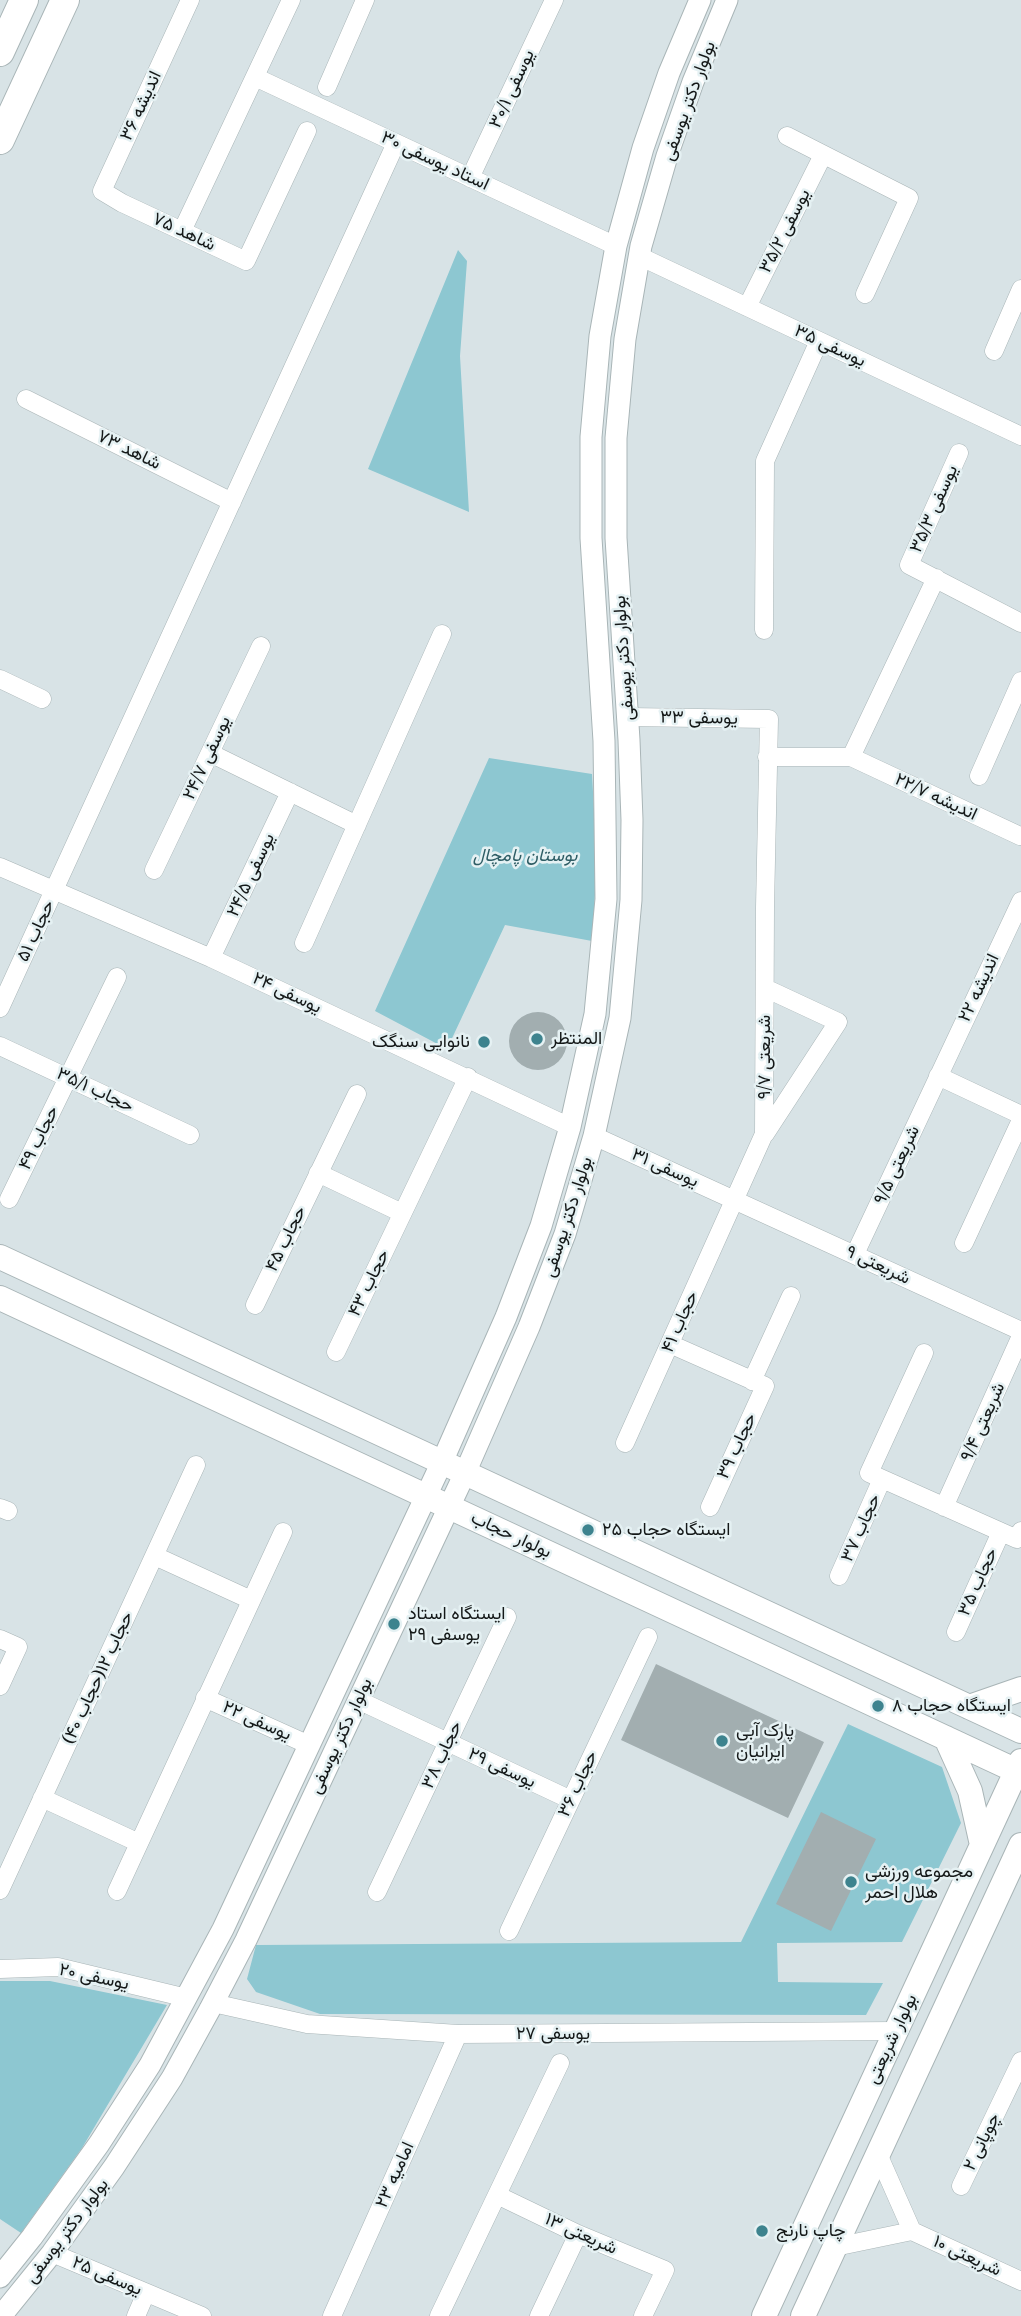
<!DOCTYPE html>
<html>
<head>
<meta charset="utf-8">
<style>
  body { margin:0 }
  canvas { display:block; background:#d8e3e6 }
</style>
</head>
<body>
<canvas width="1021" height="2316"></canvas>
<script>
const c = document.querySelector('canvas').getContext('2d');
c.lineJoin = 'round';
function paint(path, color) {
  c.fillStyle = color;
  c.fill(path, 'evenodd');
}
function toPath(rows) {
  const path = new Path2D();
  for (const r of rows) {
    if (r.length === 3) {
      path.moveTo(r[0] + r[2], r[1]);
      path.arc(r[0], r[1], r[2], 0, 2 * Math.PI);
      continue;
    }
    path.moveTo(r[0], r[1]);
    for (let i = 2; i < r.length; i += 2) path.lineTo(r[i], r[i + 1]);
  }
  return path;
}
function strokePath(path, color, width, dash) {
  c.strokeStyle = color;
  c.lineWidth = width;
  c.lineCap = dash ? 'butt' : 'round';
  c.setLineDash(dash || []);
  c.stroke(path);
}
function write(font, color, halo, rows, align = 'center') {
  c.font = font + ' "Noto Serif",Vazirmatn,serif';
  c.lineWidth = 5;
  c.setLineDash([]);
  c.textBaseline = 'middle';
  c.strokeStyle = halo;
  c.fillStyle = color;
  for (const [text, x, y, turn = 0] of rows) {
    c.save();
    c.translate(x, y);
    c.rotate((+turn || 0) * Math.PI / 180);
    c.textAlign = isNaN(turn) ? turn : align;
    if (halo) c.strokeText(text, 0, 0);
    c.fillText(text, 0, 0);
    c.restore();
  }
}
const green = toPath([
  [458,250,467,261,460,356,469,512,368,469],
  [489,758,592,774,597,864,592,941,505,925,447,1049,375,1011],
  [848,1724,942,1767,961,1823,902,1942,777,1943,778,1982,883,1983,866,2015,320,2014,256,1992,247,1979,256,1945,741,1942],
  [0,1981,50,1981,167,2005,82,2148,21,2233,0,2219]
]);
const building = toPath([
  [538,1041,29],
  [656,1664,824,1742,788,1818,621,1740],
  [821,1812,876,1839,831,1931,776,1904]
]);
const minor = toPath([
  [190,0,102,191,122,203,246,261,307,131],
  [255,77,616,246],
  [327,87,365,0],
  [787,136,909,198,865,294],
  [470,178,554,0],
  [182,231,291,0],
  [639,256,1021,436],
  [747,307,823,155],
  [994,351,1021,289],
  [26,399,232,502],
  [959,453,909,565,1021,623],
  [764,630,765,461,819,341],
  [0,679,42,699],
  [210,753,357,825],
  [767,757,851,757,1020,836],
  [851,757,936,578],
  [979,776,1021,681],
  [0,867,211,958,570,1127],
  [154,870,261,646],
  [304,943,442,634],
  [211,958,290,792],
  [0,1008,396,143],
  [0,1046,190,1135],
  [938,1076,1021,1115],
  [765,1134,838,1022,765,988],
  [594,1136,1021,1331],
  [318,1173,402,1213],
  [9,1199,117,977],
  [964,1243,1021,1120],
  [855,1254,1021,901],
  [255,1305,357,1094],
  [670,1344,765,1386,710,1507],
  [336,1352,468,1077],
  [924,1353,869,1473,1017,1539,1021,1531],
  [752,1381,791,1296],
  [625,1443,764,1134,765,907,769,719,628,717],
  [944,1507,1021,1336],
  [0,1508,8,1511],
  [155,1556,251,1600],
  [839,1576,882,1479],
  [956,1632,1001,1532],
  [0,1639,18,1647,0,1686],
  [205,1698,309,1745],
  [358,1700,571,1800],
  [42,1798,139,1843],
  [0,1890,196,1465],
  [117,1891,283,1532],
  [377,1892,507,1617],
  [509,1931,648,1637],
  [0,1969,58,1967,187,1998],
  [213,2003,307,2024,458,2034,896,2031],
  [878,2154,912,2231],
  [961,2186,1021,2061],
  [497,2195,578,2234,665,2270,643,2316],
  [912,2231,1021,2281],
  [835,2247,912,2231],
  [52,2253,202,2316],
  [136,2316,146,2293],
  [332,2316,458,2034],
  [439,2316,560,2063],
  [539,2316,578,2234]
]);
const tertiary = toPath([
  [0,2277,32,2237,99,2144,150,2065,223,1929,442,1462,506,1317,541,1226,570,1127,595,1014,606,899,604,741,591,538,591,437,600,336,616,246,643,148,669,73,700,0],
  [1,2316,52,2253,114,2167,172,2078,210,2009,246,1940,465,1473,529,1327,565,1234,594,1136,620,1018,631,900,632,820,629,740,616,538,616,438,625,339,641,246,667,156,693,82,727,0]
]);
const secondary = toPath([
  [0,1257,1021,1731],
  [0,1298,1021,1773],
  [969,1707,1021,1689],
  [946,1738,970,1791,982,1845],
  [764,2316,1021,1761],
  [803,2316,1021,1845]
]);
const primary = toPath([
  [0,52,24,0],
  [0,140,65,0]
]);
const markers = [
  [537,1039,7,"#3d838e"],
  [484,1042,7,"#3d838e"],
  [588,1530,7,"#3d838e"],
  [394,1624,7,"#3d838e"],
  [878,1706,7,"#3d838e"],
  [722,1741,7,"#3d838e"],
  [851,1882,7,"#3d838e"],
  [762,2231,7,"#3d838e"]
];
const streetNames = [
  ["یوسفی ۳۰/۱",512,89,-65],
  ["بولوار دکتر یوسفی",689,101,-70],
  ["اندیشه ۳۶",141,106,-65],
  ["استاد یوسفی ۳۰",435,161,25],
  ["یوسفی ۳۵/۲",785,231,-63],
  ["شاهد ۷۵",184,232,25],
  ["یوسفی ۳۵",830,346,25],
  ["شاهد ۷۳",129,450,26],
  ["یوسفی ۳۵/۳",934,509,-66],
  ["بولوار دکتر یوسفی",624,658,-94],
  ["یوسفی ۳۳",699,718,1],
  ["یوسفی ۲۴/۷",207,758,-65],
  ["اندیشه ۲۲/۷",936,797,25],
  ["یوسفی ۲۴/۵",251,875,-65],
  ["حجاب ۵۱",36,931,-65],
  ["اندیشه ۲۲",979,988,-65],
  ["یوسفی ۲۴",287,993,25],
  ["شریعتی ۹/۷",765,1057,-90],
  ["حجاب ۳۵/۱",95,1090,25],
  ["حجاب ۴۹",39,1138,-64],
  ["شریعتی ۹/۵",897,1165,-65],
  ["یوسفی ۳۱",665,1168,24],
  ["بولوار دکتر یوسفی",568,1217,-72],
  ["حجاب ۴۵",286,1239,-64],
  ["شریعتی ۹",878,1265,25],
  ["حجاب ۴۳",369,1283,-64],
  ["حجاب ۴۱",680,1322,-66],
  ["شریعتی ۹/۴",983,1422,-66],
  ["حجاب ۳۹",737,1446,-65],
  ["حجاب ۳۷",861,1528,-66],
  ["بولوار حجاب",511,1535,25],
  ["حجاب ۳۵",978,1582,-66],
  ["حجاب ۱۲(حجاب ۴۰)",98,1678,-65],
  ["یوسفی ۲۲",257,1721,24],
  ["بولوار دکتر یوسفی",341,1736,-65],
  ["حجاب ۳۸",442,1755,-65],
  ["یوسفی ۲۹",502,1768,25],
  ["حجاب ۳۶",578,1784,-65],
  ["یوسفی ۲۰",94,1977,12],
  ["یوسفی ۲۷",553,2034],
  ["بولوار شریعتی",892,2039,-65],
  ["چوپانی ۲",982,2142,-64],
  ["امامیه ۲۳",395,2175,-66],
  ["بولوار دکتر یوسفی",67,2231,-53],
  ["شریعتی ۱۳",581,2234,24],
  ["شریعتی ۱۰",967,2256,25],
  ["یوسفی ۲۵",107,2276,23]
];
const parkNames = [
  ["بوستان پامچال",525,856]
];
const poiNames = [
  ["المنتظر",551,1039],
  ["نانوایی سنگک",470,1042,"right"],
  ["ایستگاه حجاب ۲۵",602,1530],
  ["ایستگاه استاد",408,1614],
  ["یوسفی ۲۹",408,1635],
  ["ایستگاه حجاب ۸",892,1706],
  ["پارک آبی",736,1731],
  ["ایرانیان",736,1752],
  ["مجموعه ورزشی",865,1872],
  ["هلال احمر",865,1893],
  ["چاپ نارنج",776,2231]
];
paint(green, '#8dc7d1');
paint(building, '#a2aeb0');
strokePath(minor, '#a9b5b7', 19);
strokePath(tertiary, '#a9b5b7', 23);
strokePath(secondary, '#a9b5b7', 26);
strokePath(primary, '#a9b5b7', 30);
strokePath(minor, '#fff', 18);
strokePath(tertiary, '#fff', 21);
strokePath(secondary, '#fff', 24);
strokePath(primary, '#fff', 28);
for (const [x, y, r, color] of markers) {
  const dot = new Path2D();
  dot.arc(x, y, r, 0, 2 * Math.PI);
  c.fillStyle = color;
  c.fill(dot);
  strokePath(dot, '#e5f1f3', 2.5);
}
write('18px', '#141818', '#e5f1f3', streetNames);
write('italic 18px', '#2e5d65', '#e5f1f3', parkNames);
write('18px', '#141818', '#e5f1f3', poiNames, 'left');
</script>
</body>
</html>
